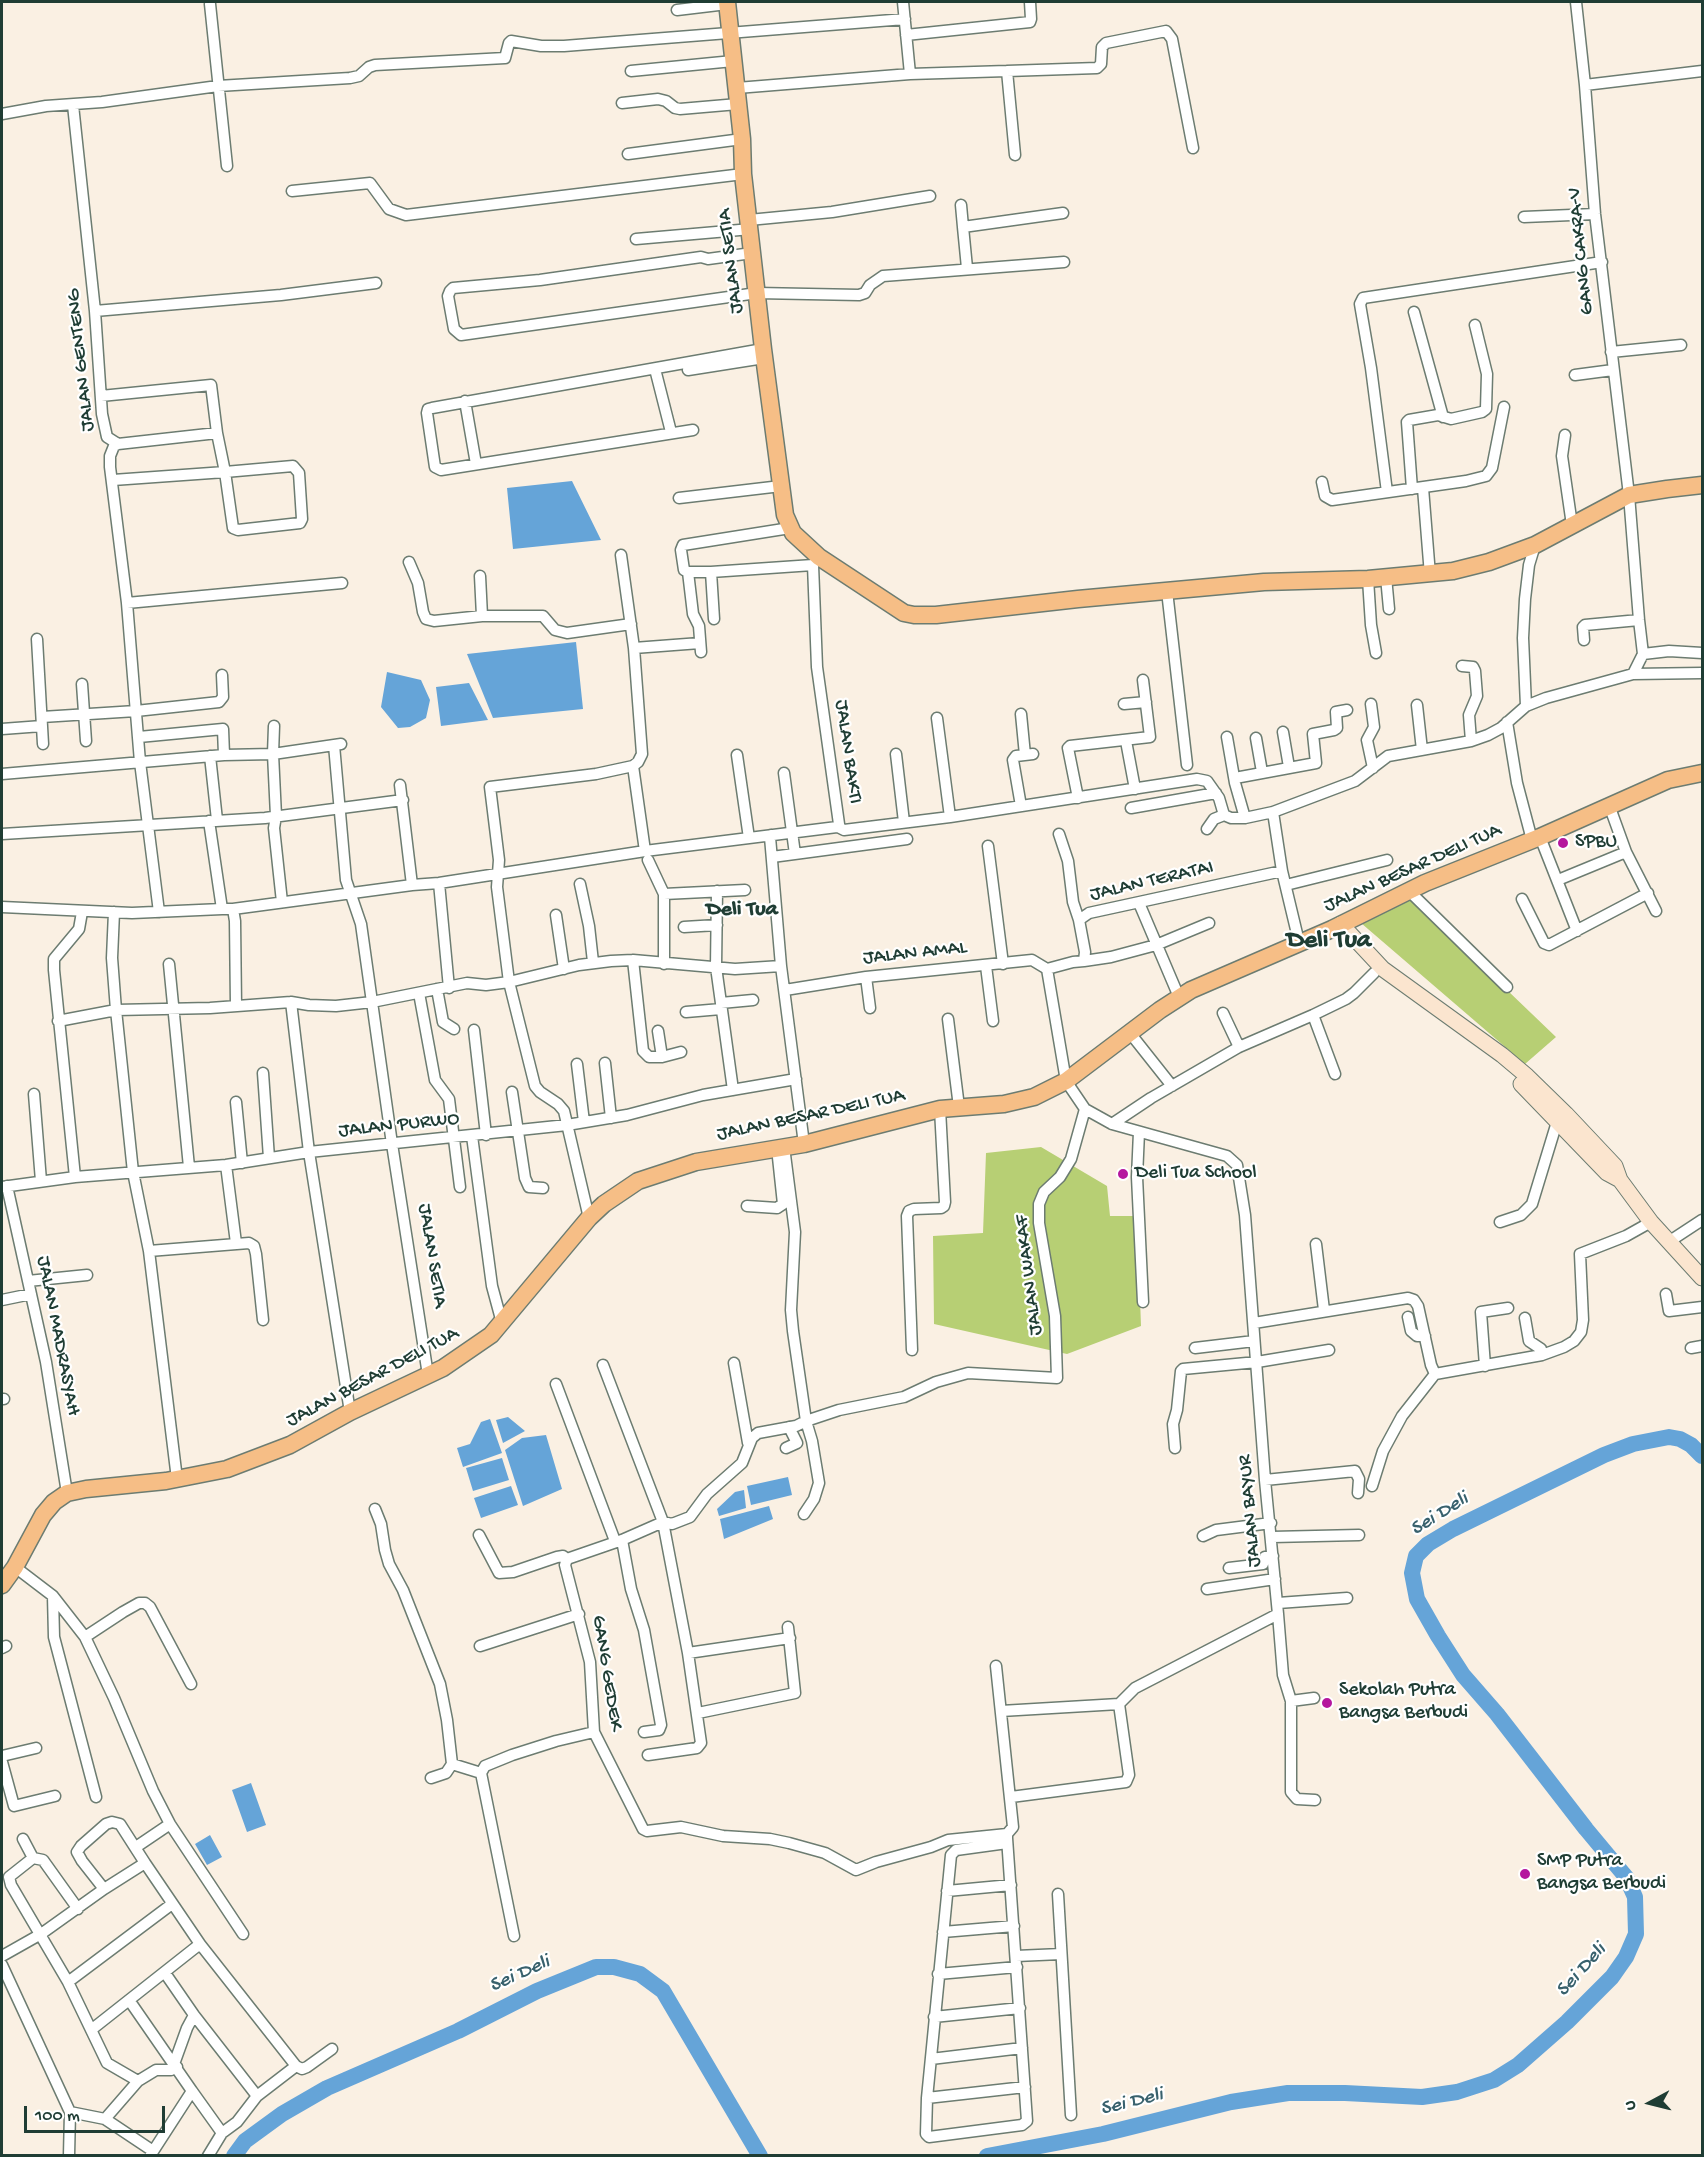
<!DOCTYPE html>
<html>
<head>
<meta charset="utf-8">
<style>
  body { margin:0 }
  #map { position:relative; width:1704px; height:2157px; overflow:hidden; background:#faf0e3; font-family:"Gochi Hand",sans-serif }
  canvas { display:block }
  .frame { position:absolute; inset:0; border:3px solid #1f3d34; pointer-events:none }
  .north { position:absolute; left:1620px; top:2073px; width:60px; height:60px; -webkit-text-stroke:4px #fff; paint-order:stroke; rotate:263deg; font-size:16px; font-weight:700; line-height:24px; text-align:center; color:#1f3d34 }
  .north::after { content:''; display:block; margin:auto; width:21px; height:27px; background:#1f3d34; clip-path:polygon(50% 0,100% 100%,50% 72%,0 100%) }
  .scale { position:absolute; left:24px; top:2106px; width:141px; height:27px; box-sizing:border-box; border:3px solid #1f3d34; border-top:0; padding-left:8px; font-size:18px; line-height:21px; white-space:nowrap; color:#1f3d34; -webkit-text-stroke:4px #fff; paint-order:stroke }
</style>
</head>
<body>
<div id="map">
<canvas width="1704" height="2157"></canvas>
<div class="frame"></div>
<div class="north">U</div>
<div class="scale">100 m</div>
</div>
<script>
const c = document.querySelector('canvas').getContext('2d');
c.lineJoin = 'round';
function paint(path, color) {
  c.fillStyle = color;
  c.fill(path, 'evenodd');
}
function toPath(rows) {
  const path = new Path2D();
  for (const r of rows) {
    path.moveTo(r[0], r[1]);
    for (let i = 2; i < r.length; i += 2) path.lineTo(r[i], r[i + 1]);
  }
  return path;
}
function strokePath(path, color, width, dash) {
  c.strokeStyle = color;
  c.lineWidth = width;
  c.lineCap = dash ? 'butt' : 'round';
  c.setLineDash(dash || []);
  c.stroke(path);
}
function write(font, color, halo, rows, align = 'center') {
  c.font = font + ' "Gochi Hand",sans-serif';
  c.lineWidth = 4.5;
  c.setLineDash([]);
  c.textBaseline = 'middle';
  c.strokeStyle = halo;
  c.fillStyle = color;
  for (const [text, x, y, turn = 0] of rows) {
    c.save();
    c.translate(x, y);
    c.rotate((+turn || 0) * Math.PI / 180);
    c.textAlign = isNaN(turn) ? turn : align;
    if (halo) c.strokeText(text, 0, 0);
    c.fillText(text, 0, 0);
    c.restore();
  }
}
const green = toPath([
  [1408,895,1556,1037,1525,1064,1361,923],
  [1041,1147,1107,1186,1110,1216,1137,1216,1141,1326,1067,1354,934,1324,933,1236,983,1233,986,1153]
]);
const water = toPath([
  [572,481,601,540,513,549,507,488],
  [576,642,583,709,493,718,467,654],
  [387,672,421,680,430,700,426,718,410,727,398,728,381,707],
  [469,683,488,720,441,726,436,687],
  [508,1417,525,1431,503,1443,496,1420],
  [490,1419,502,1453,463,1467,457,1448,470,1444,481,1422],
  [546,1435,562,1489,523,1506,505,1450,522,1438],
  [502,1458,509,1480,473,1491,466,1468],
  [788,1477,792,1495,751,1505,747,1486],
  [511,1486,518,1505,481,1518,474,1498],
  [744,1490,746,1508,719,1516,717,1509,735,1492],
  [769,1506,773,1519,724,1539,720,1519],
  [251,1783,266,1825,247,1832,232,1790],
  [210,1835,222,1857,207,1865,195,1844]
]);
const river = toPath([
  [234,2156,245,2141,282,2114,327,2088,458,2031,537,1991,596,1967,614,1967,640,1974,663,1991,760,2156],
  [987,2156,1103,2134,1231,2102,1288,2093,1345,2093,1422,2097,1457,2092,1494,2080,1518,2065,1567,2022,1612,1977,1626,1957,1636,1934,1635,1897,1626,1877,1586,1829,1497,1714,1463,1675,1438,1636,1417,1599,1412,1573,1416,1556,1428,1544,1453,1529,1604,1455,1633,1444,1669,1437,1680,1439,1691,1445,1702,1456]
]);
const street = toPath([
  [903,2,910,74,1007,71,1015,155],
  [1576,2,1585,85,1595,214,1629,495,1639,620,1643,654,1633,674],
  [210,4,227,166],
  [677,10,727,4],
  [906,35,1030,22,1031,19,1030,2],
  [631,71,733,61],
  [1007,71,1097,68,1101,64,1102,47,1106,43,1166,31,1172,39,1193,148],
  [1585,85,1702,71],
  [737,88,910,74],
  [622,103,658,99,666,101,675,108,680,109,738,104],
  [73,105,95,311,102,414,107,437,118,444,114,446,110,456,110,467,127,603,140,762,159,912],
  [2,114,46,106,102,102,218,86,350,78,359,76,369,67,375,65,505,58,509,43,511,41,541,46,564,46,905,19],
  [628,154,742,139],
  [292,191,370,183,389,209,406,215,743,174],
  [961,205,963,227],
  [1524,217,1595,214],
  [749,220,832,212,930,196],
  [636,239,751,229],
  [752,253,708,259,701,257,540,280,453,288,450,291,448,296,454,329,461,335,757,293,859,295,865,293,870,285,883,276,1064,262],
  [967,268,963,227,1063,213],
  [95,311,281,295,376,283],
  [1414,312,1443,417],
  [1611,352,1681,345],
  [655,369,671,432],
  [688,370,764,358],
  [1575,375,1613,370],
  [101,396,211,385,217,433,225,472,233,528,238,530,300,523,302,519,299,473,293,466,225,472,113,480],
  [465,401,476,464],
  [693,430,441,470,435,467,427,413,428,409,432,408,763,349],
  [1565,435,1562,456,1572,525],
  [118,444,217,433],
  [1322,482,1325,496,1332,500,1466,481,1486,476,1492,468,1504,407],
  [1423,488,1430,575],
  [1412,489,1407,422,1409,420,1438,415,1451,419,1482,412,1486,409,1487,374,1475,325],
  [1387,492,1371,368,1361,310,1360,304,1363,298,1602,262],
  [679,498,781,486],
  [790,528,683,545,681,550,684,570,688,572,711,572,813,565],
  [621,555,634,648,642,754,638,762,633,766,645,851],
  [409,562,418,583,423,612,426,619,434,621,482,616,543,616,555,630,567,633,631,624],
  [688,572,693,614,699,626,701,652],
  [711,572,714,619],
  [480,576,482,616],
  [1386,577,1389,609],
  [1368,579,1371,625,1376,653],
  [1167,591,1187,765],
  [127,603,342,583],
  [37,639,43,744],
  [1584,640,1583,627,1585,625,1639,620],
  [634,648,700,643],
  [1643,654,1669,651,1702,653],
  [1462,666,1473,667,1475,671,1477,696,1469,715,1471,741],
  [82,684,86,741],
  [1124,704,1146,702],
  [1371,704,1374,727,1367,740,1373,768],
  [1417,705,1422,750],
  [1526,706,1523,638,1525,599,1529,565,1535,545],
  [1021,714,1025,755],
  [42,717,136,711,219,702,223,697,222,675],
  [937,718,950,817],
  [1507,722,1517,783,1532,840],
  [274,726,273,754,276,816,274,828,282,902],
  [2,729,42,726],
  [1283,732,1289,767],
  [139,737,223,729,224,755],
  [1227,737,1235,783,1245,818],
  [1256,738,1262,772],
  [1126,741,1135,789],
  [334,745,346,880,361,924,392,1144,428,1375],
  [896,754,904,822],
  [737,755,749,838],
  [210,756,217,820],
  [784,773,795,854],
  [2,774,224,755,273,754,341,744],
  [1235,778,1316,763,1313,734,1334,730,1337,728,1336,712,1347,710],
  [400,785,412,885,439,883,645,851,837,827,839,824,817,667,813,565,819,557],
  [1078,798,1068,748,1070,746,1150,737,1143,680],
  [1609,805,1626,852],
  [1021,806,1013,760,1016,756,1033,754],
  [1131,808,1216,793],
  [1273,812,1282,871,1299,942],
  [209,821,222,909,233,909,412,885],
  [838,827,844,830,950,817,1197,779,1207,781,1219,798,1224,815,1231,818,1245,818,1273,812,1355,781,1388,756,1471,741,1488,735,1501,728,1526,706,1546,698,1633,674,1702,673],
  [1207,829,1214,819,1224,815],
  [2,834,265,818,403,800],
  [1059,834,1068,861,1073,902,1079,920],
  [771,835,770,837,781,966,804,1144],
  [1540,837,1577,931],
  [988,846,1003,964],
  [772,857,907,839],
  [648,860,664,894,745,890],
  [1558,880,1626,852,1656,911],
  [439,883,449,988],
  [580,884,589,926,593,962],
  [1286,885,1387,860],
  [1408,890,1507,987],
  [717,891,716,967,733,1090],
  [1522,899,1544,943,1549,945,1648,893],
  [1139,903,1179,997],
  [2,907,132,913,222,909],
  [233,909,235,921,236,1006],
  [114,912,112,958,116,1010,133,1172,149,1251,177,1479],
  [556,915,564,969],
  [684,927,717,925],
  [633,960,643,1051,649,1057,662,1057,681,1052],
  [1084,961,1111,957,1156,945,1209,923],
  [169,964,189,1167],
  [664,964,664,894],
  [986,966,993,1021],
  [1047,969,1066,1081,1085,1109,1112,1124,1227,1156,1237,1165,1245,1215,1265,1480,1278,1614,1135,1688,1119,1704],
  [1047,969,1073,962,1084,961,1085,952,1079,920,1089,913,1282,871],
  [866,977,870,1008],
  [437,989,443,1022,454,1029],
  [785,990,866,977,1032,960,1047,969],
  [419,993,435,1080,449,1099,460,1187],
  [291,1002,309,1152,350,1412],
  [721,1003,753,1000],
  [686,1012,721,1009],
  [1223,1013,1239,1047],
  [1313,1015,1335,1074],
  [948,1019,959,1107],
  [58,1021,116,1010,210,1008,291,1002,309,1005,336,1006,372,1002,467,983,486,985,509,982,579,965,611,961,633,960,735,969,781,966],
  [474,1030,486,1135],
  [658,1031,662,1057],
  [1130,1033,1172,1086],
  [605,1063,611,1118],
  [577,1064,584,1122],
  [263,1073,269,1158],
  [512,1092,525,1178,529,1187,543,1188],
  [34,1094,41,1181],
  [236,1102,242,1163],
  [1112,1124,1151,1098,1239,1047,1313,1015,1346,999,1354,993,1374,973],
  [1139,1132,1137,1177,1143,1302],
  [472,1136,492,1286,502,1323],
  [226,1165,236,1243],
  [75,1177,54,970,54,959,79,929,82,912],
  [7,1186,46,1362,67,1493],
  [2,1187,75,1177,226,1165,309,1152,567,1125,627,1115,703,1095,796,1079],
  [747,1206,777,1208,783,1204,777,1148],
  [589,1218,564,1111,558,1104,540,1092,535,1086,509,982,497,887,499,860,490,787,596,774,633,766],
  [1500,1222,1521,1215,1532,1204,1557,1122],
  [1670,1241,1702,1220],
  [1316,1244,1324,1310],
  [149,1251,249,1243,254,1246,256,1254,263,1320],
  [28,1281,87,1275],
  [1666,1294,1669,1311,1702,1307],
  [2,1300,31,1294],
  [1408,1317,1411,1331,1417,1336,1425,1336],
  [1525,1318,1529,1341,1541,1349,1542,1355],
  [1254,1323,1408,1298,1414,1300,1418,1306,1431,1365,1435,1374,1542,1355,1564,1347,1574,1341,1581,1332,1583,1320,1580,1254,1626,1236,1651,1222],
  [1195,1348,1254,1341],
  [1691,1348,1702,1346],
  [912,1350,907,1216,909,1211,914,1209,941,1208,944,1206,945,1202,940,1109],
  [734,1363,748,1443],
  [603,1365,663,1522,688,1653,701,1743,697,1748,648,1755],
  [1485,1366,1481,1312,1508,1308],
  [556,1384,615,1541],
  [2,1399,4,1399],
  [786,1448,797,1443,789,1427],
  [1175,1448,1173,1424,1177,1410,1181,1371,1183,1369,1257,1362,1329,1350],
  [1265,1480,1355,1471,1359,1479,1358,1493],
  [1372,1486,1383,1451,1402,1416,1435,1374],
  [375,1509,381,1524,385,1550,389,1564,403,1590,440,1684,447,1720,452,1764,481,1773],
  [804,1514,814,1499,819,1483,812,1441,806,1421,839,1410,904,1397,936,1382,968,1373,1057,1378,1055,1316,1039,1223,1039,1204,1044,1192,1060,1177,1071,1159,1085,1109],
  [479,1535,499,1573,513,1572,557,1557,563,1556,567,1559],
  [1203,1536,1216,1530,1271,1523],
  [1272,1537,1359,1535],
  [622,1540,631,1589,644,1630,661,1725,659,1730,644,1732],
  [567,1559,565,1565,590,1662,594,1732,643,1829,647,1831,681,1827,723,1836,770,1839,789,1843,825,1853,856,1870,876,1862,931,1847,948,1840,1007,1834],
  [567,1559,622,1540,663,1522,672,1524,690,1517,707,1494,742,1463,752,1438,758,1433,796,1426,806,1421,793,1331,791,1310,795,1232,784,1147],
  [15,1567,53,1596,85,1637,114,1698,153,1791,170,1824,243,1934],
  [1229,1568,1263,1564,1265,1557,1273,1556],
  [1207,1589,1275,1579],
  [53,1596,54,1637,96,1797],
  [1278,1603,1347,1598],
  [1278,1614,1283,1675,1291,1701,1291,1792,1297,1799,1315,1800],
  [85,1637,123,1612,139,1603,145,1603,150,1607,191,1684],
  [480,1646,579,1614],
  [2,1648,6,1646],
  [688,1653,790,1638],
  [996,1666,1013,1827,1007,1834,1007,1838,1027,2121,1022,2125,929,2137,926,2134,927,2098,951,1855,956,1850,1007,1843],
  [1291,1701,1314,1698],
  [1001,1711,1119,1704],
  [698,1713,795,1693,788,1627],
  [2,1756,36,1748],
  [2,1762,14,1806,55,1796],
  [431,1778,446,1773,452,1764],
  [1011,1797,1126,1782,1129,1775,1119,1704],
  [23,1839,33,1858],
  [136,1847,170,1824],
  [104,1889,82,1861,77,1852,81,1846,106,1824,112,1822,120,1824,145,1863],
  [947,1891,1011,1885],
  [1058,1894,1071,2115],
  [78,1909,43,1860,33,1858,9,1877,11,1885,68,1982,107,2063,138,2081],
  [943,1932,1014,1926],
  [514,1936,481,1773,485,1766,512,1755,556,1741,594,1732],
  [200,1944,296,2066,302,2069,307,2067,332,2049],
  [2,1956,41,1934,104,1889,145,1863,200,1944,91,2030],
  [1016,1956,1061,1954],
  [2,1965,70,2112,69,2156],
  [165,1973,194,2015,257,2096],
  [938,1974,1017,1967],
  [68,1982,172,1904],
  [129,2000,192,2091],
  [934,2017,1020,2008],
  [931,2059,1022,2048],
  [174,2064,187,2028,194,2015],
  [927,2098,1025,2087],
  [70,2112,105,2119,153,2151],
  [105,2119,138,2081,156,2070,171,2070,177,2067],
  [150,2156,192,2091,222,2133,237,2122,257,2096,296,2066],
  [208,2156,222,2133]
]);
const secondary = toPath([
  [1341,924,1383,969,1502,1055,1527,1076,1566,1114,1615,1166,1620,1180,1651,1222,1702,1278],
  [1521,1084,1607,1173,1620,1180]
]);
const primary = toPath([
  [727,2,742,139,743,174,763,349,785,515,793,533,819,557,904,613,914,615,936,615,1078,599,1264,582,1368,579,1453,571,1489,562,1535,545,1629,495,1667,489,1702,485],
  [2,1585,15,1567,43,1515,54,1502,67,1493,86,1489,166,1481,227,1469,290,1445,350,1412,443,1368,491,1335,589,1218,604,1204,638,1181,696,1162,804,1144,940,1109,1004,1104,1034,1097,1066,1081,1160,1010,1191,990,1332,929,1425,883,1540,837,1668,780,1702,773]
]);
const markers = [
  [1563,843,6,"#b5179e"],
  [1123,1174,6,"#b5179e"],
  [1327,1703,6,"#b5179e"],
  [1525,1874,6,"#b5179e"]
];
const streetNames = [
  ["GANG CAKRA-V",1582,251,-96],
  ["JALAN SETIA",732,261,-97],
  ["JALAN GENTENG",82,360,-96],
  ["JALAN BAKTI",847,752,82],
  ["JALAN BESAR DELI TUA",1413,869,-24],
  ["JALAN TERATAI",1152,882,-13],
  ["JALAN AMAL",915,954,-6],
  ["JALAN BESAR DELI TUA",811,1116,-12],
  ["JALAN PURWO",399,1126,-6],
  ["JALAN SETIA",431,1256,81],
  ["JALAN WAKAF",1030,1275,-97],
  ["JALAN MADRASYAH",57,1336,79],
  ["JALAN BESAR DELI TUA",373,1378,-28],
  ["JALAN BAYUR",1251,1511,-95],
  ["GANG GEDEK",606,1673,81]
];
const poiNames = [
  ["SPBU",1575,843],
  ["Deli Tua School",1135,1174],
  ["Sekolah Putra",1339,1691],
  ["Bangsa Berbudi",1339,1714],
  ["SMP Putra",1537,1862],
  ["Bangsa Berbudi",1537,1885]
];
const waterNames = [
  ["Sei Deli",1440,1515,-32],
  ["Sei Deli",1582,1971,-48],
  ["Sei Deli",520,1975,-24],
  ["Sei Deli",1132,2103,-14]
];
const quarterNames = [
  ["Deli Tua",742,911]
];
const districtNames = [
  ["Deli Tua",1329,942]
];
paint(green, '#b7cf74');
paint(water, '#65a4d8');
strokePath(river, '#65a4d8', 16);
strokePath(street, '#6c7c71', 13);
strokePath(secondary, '#6c7c71', 17);
strokePath(primary, '#6c7c71', 19);
strokePath(street, '#fff', 10);
strokePath(secondary, '#fbe5cf', 15);
strokePath(primary, '#f6be86', 16);
for (const [x, y, r, color] of markers) {
  const dot = new Path2D();
  dot.arc(x, y, r, 0, 2 * Math.PI);
  c.fillStyle = color;
  c.fill(dot);
  strokePath(dot, '#fff', 2);
}
write('20px', '#1f3d34', '#fff', streetNames);
write('20px', '#1f3d34', '#fff', poiNames, 'left');
write('italic 21px', '#38616d', '#fff', waterNames);
write('bold 22px', '#1f3d34', '#fff', quarterNames);
write('bold 26px', '#1f3d34', '#fff', districtNames);
</script>
</body>
</html>
